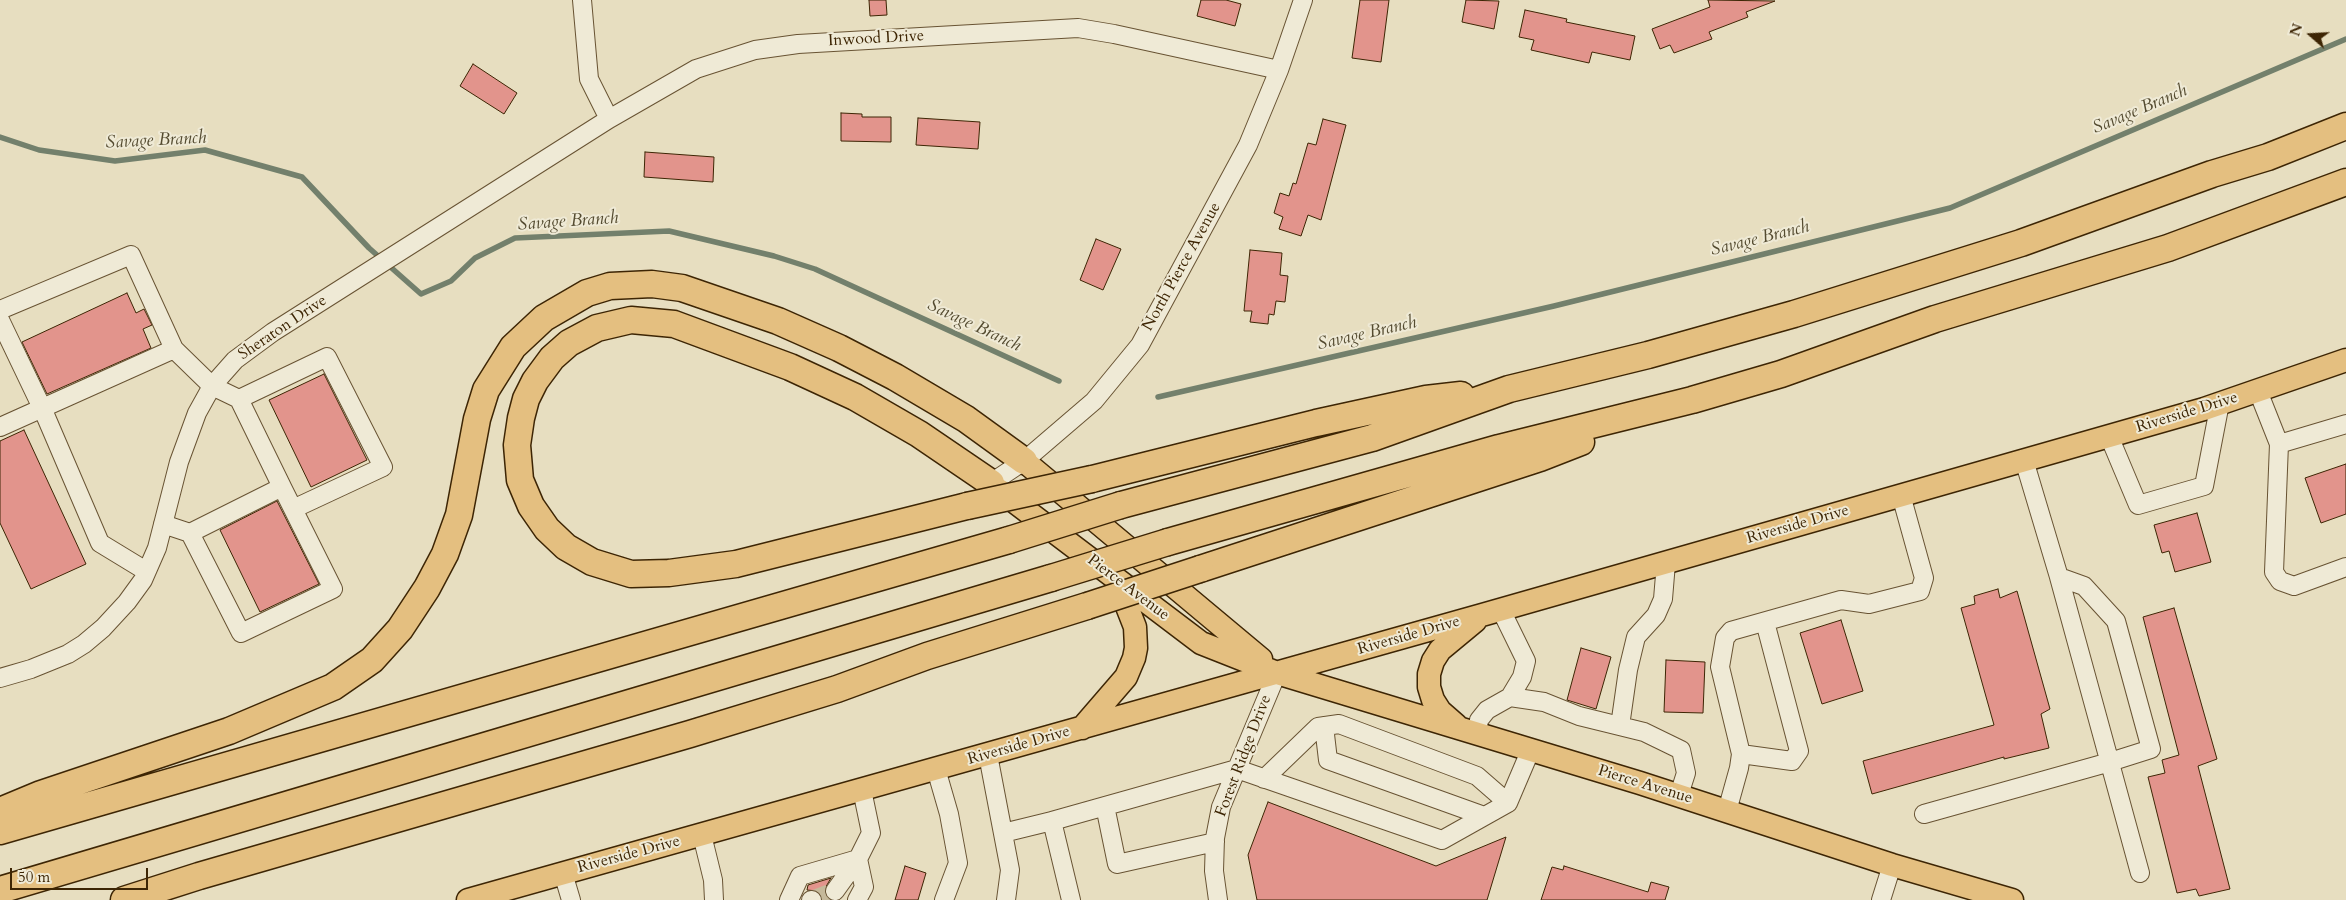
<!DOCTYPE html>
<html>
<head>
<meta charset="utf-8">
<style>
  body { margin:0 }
  #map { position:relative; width:2346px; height:900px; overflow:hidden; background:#e7dec0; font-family:Cardo,serif }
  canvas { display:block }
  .north { position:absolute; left:2286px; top:10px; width:50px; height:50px; -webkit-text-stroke:4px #efead6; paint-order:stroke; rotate:289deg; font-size:14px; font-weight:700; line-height:20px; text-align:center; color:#3d2504 }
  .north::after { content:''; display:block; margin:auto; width:18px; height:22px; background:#3d2504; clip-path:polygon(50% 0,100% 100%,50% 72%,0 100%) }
  .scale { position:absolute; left:10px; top:868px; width:138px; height:22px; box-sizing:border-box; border:2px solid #3d2504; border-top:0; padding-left:6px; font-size:15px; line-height:18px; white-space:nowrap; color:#3d2504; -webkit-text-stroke:4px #efead6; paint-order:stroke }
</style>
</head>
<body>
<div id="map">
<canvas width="2346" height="900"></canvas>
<div class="north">N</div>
<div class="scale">50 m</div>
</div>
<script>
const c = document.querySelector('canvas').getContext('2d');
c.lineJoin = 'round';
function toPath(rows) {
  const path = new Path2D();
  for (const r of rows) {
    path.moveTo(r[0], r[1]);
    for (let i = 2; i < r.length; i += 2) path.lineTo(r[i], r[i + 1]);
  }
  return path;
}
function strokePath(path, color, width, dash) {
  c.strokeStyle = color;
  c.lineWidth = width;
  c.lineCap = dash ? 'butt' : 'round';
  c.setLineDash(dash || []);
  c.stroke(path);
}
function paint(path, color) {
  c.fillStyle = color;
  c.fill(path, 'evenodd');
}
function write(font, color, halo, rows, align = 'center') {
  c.font = font + ' Cardo,serif';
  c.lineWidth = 4;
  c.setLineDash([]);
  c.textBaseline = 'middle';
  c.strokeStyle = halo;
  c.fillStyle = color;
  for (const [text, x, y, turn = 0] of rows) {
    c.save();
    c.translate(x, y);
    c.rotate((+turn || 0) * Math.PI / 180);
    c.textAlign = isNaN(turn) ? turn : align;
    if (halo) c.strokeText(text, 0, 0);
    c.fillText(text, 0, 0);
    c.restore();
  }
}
const stream = toPath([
  [0,137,39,150,115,161,205,150,302,177,369,248,421,294,451,281,475,258,515,238,669,231,774,256,815,269,1059,381],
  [1158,397,1554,306,1950,208,2346,39]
]);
const building = toPath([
  [869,0,886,0,887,15,870,16,869,0],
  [1201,0,1226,0,1241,4,1235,26,1197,16,1201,0],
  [1360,0,1389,0,1381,62,1352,58,1360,0],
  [1466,0,1499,1,1494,29,1462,22,1466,0],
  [1708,0,1775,1,1746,12,1748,17,1709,32,1712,39,1674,53,1670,45,1660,49,1652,29,1710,7,1708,0],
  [1525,10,1567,19,1566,22,1635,36,1630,60,1592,52,1589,63,1531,50,1534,40,1519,37,1525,10],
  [473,64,517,93,504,114,460,86,473,64],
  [841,113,862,114,862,117,891,117,891,142,841,141,841,113],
  [918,118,980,122,978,149,916,145,918,118],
  [1323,119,1346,125,1321,220,1308,215,1301,236,1279,229,1283,217,1274,213,1280,193,1289,196,1293,183,1296,184,1308,143,1316,145,1323,119],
  [645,152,714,157,713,182,644,177,645,152],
  [1096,239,1121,249,1103,290,1080,280,1096,239],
  [1250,250,1282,253,1280,275,1288,276,1285,302,1276,301,1274,315,1269,314,1268,324,1250,322,1252,311,1244,311,1250,250],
  [127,293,136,313,144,309,152,325,143,329,151,348,47,394,22,342,127,293],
  [324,374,367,460,311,487,269,400,324,374],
  [24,430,86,564,31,589,0,523,0,441,24,430],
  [2346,464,2346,514,2321,523,2305,478,2346,464],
  [277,501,319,584,260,612,220,530,277,501],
  [2197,513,2211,562,2175,572,2169,551,2162,553,2154,525,2197,513],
  [1998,589,2000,598,2017,591,2050,709,2041,714,2049,748,2004,759,2004,757,1872,794,1863,761,1994,725,1961,608,1975,604,1974,596,1998,589],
  [2174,608,2217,759,2198,766,2230,889,2199,896,2196,889,2177,893,2148,777,2165,773,2162,760,2179,755,2143,617,2174,608],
  [1841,620,1863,691,1822,704,1800,633,1841,620],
  [1581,648,1611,657,1596,709,1567,700,1581,648],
  [1666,660,1705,662,1703,713,1664,712,1666,660],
  [1268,802,1436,866,1506,837,1487,900,1257,900,1248,855,1268,802],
  [905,866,926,873,918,900,895,900,905,866],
  [1564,866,1648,892,1651,882,1669,887,1665,900,1541,900,1552,867,1563,870,1564,866],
  [831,878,824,890,830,900,823,900,817,891,807,890,808,885,831,878]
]);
const minorTunnel = toPath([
  [812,900,835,891]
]);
const minor = toPath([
  [582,0,589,79,609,119],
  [0,310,131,255,174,349],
  [0,320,43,410,100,543,146,571],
  [2258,391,2279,444,2274,572,2280,581,2294,586,2346,567],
  [239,399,327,357,383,467,293,509],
  [0,427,174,349,212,386,239,399,282,487,190,533,163,524],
  [2109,436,2138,505,2204,486,2220,403],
  [2279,444,2346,424],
  [2024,460,2059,577,2140,873],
  [991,483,1024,461,1094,401,1140,345,1248,145,1279,70,1303,0],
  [190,533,241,633,333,589,282,487],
  [0,678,31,669,68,654,84,644,103,628,127,602,143,580,157,548,179,462,197,413,212,386,235,360,273,332,609,119,696,69,755,50,798,44,1078,28,1114,34,1279,70],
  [1510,697,1544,702,1579,716,1644,732,1681,750,1686,773,1679,795],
  [1324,726,1328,760,1484,816],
  [1620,726,1628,670,1636,637,1656,615,1663,599,1666,563],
  [1477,733,1479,720,1487,710,1510,697,1522,677,1526,661,1501,610],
  [1741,754,1792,761,1799,751,1765,622],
  [988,755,1010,870,1006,900],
  [936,769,949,814,958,863,944,900],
  [1264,779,1318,727,1339,724,1477,776,1508,803],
  [1105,806,1117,864,1215,842],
  [1727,811,1739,768,1741,754,1720,667,1725,638,1731,631,1841,600,1869,604,1920,591,1924,578,1901,495],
  [1924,814,2110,762,2151,749,2116,621,2084,586,2059,577],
  [1052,821,1237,769,1442,840,1508,803,1531,749],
  [1003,833,1052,821,1071,900],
  [702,835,713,880,714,900],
  [563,873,571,900],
  [835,891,858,859,871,833,862,790],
  [789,900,800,876,858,859,864,887,857,900],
  [811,900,812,900],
  [1218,900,1214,871,1215,838,1221,807,1277,673],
  [1881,900,1892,865]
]);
const major = toPath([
  [1024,461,1261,659],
  [999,490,1201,643,1277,673,1640,783,1892,865,2012,900],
  [1456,725,1440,711,1433,700,1429,687,1429,674,1433,661,1440,650,1475,621],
  [1082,728,1126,677,1134,658,1136,648,1135,627,1117,581],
  [468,900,1482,615,2204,409,2346,360]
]);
const highway = toPath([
  [1092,479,1316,423,1426,399,1461,395],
  [1121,505,1372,438,1509,389,1648,355,1794,314,2021,243,2212,174,2268,157,2346,126],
  [967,506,736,564,669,573,631,574,592,562,566,547,547,529,531,506,520,480,517,445,521,418,526,399,535,381,552,358,569,343,597,328,631,320,674,324,790,367,855,397,919,434,991,483],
  [1168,542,1499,448,1692,400,1781,374,1935,319,2168,248,2346,182],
  [1200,569,1540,458,1581,442],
  [0,811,41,794,229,731,333,687,372,660,400,629,427,588,445,554,459,515,477,419,486,390,513,347,544,318,587,293,610,286,652,284,682,288,778,321,839,348,895,377,966,419,1024,461],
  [0,831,1009,540],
  [0,890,1051,578],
  [124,900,199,876,690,734,837,689,927,656,1087,606]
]);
const highwayBridge = toPath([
  [967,506,1092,479],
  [1009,540,1121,505],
  [1051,578,1168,542],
  [1087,606,1200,569]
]);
const streetNames = [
  ["Inwood Drive",876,39,-3],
  ["North Pierce Avenue",1182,267,-61],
  ["Sheraton Drive",283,328,-34],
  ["Riverside Drive",2187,413,-17],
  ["Riverside Drive",1798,525,-16],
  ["Pierce Avenue",1128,588,37],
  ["Riverside Drive",1409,636,-16],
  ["Riverside Drive",1019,746,-16],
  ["Forest Ridge Drive",1244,756,-69],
  ["Pierce Avenue",1645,785,17],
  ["Riverside Drive",629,855,-15]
];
const waterNames = [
  ["Savage Branch",2140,110,-23],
  ["Savage Branch",156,141,-3],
  ["Savage Branch",568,222,-4],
  ["Savage Branch",1760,239,-14],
  ["Savage Branch",974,326,25],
  ["Savage Branch",1367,334,-13]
];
strokePath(stream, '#73806c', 5.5);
paint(building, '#e2948c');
strokePath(building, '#3d2504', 1);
strokePath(minorTunnel, '#c5b99a', 18, [18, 9]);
strokePath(minor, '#685333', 20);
strokePath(major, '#3d2504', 25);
strokePath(highway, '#3d2504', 29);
strokePath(minor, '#efead6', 18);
strokePath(major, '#e4bf80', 22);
strokePath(highway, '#e4bf80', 26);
strokePath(highwayBridge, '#3d2504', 29, []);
strokePath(highwayBridge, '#e4bf80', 26);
write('16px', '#3d2504', '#efead6', streetNames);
write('italic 18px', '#544b30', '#efead6', waterNames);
</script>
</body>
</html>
